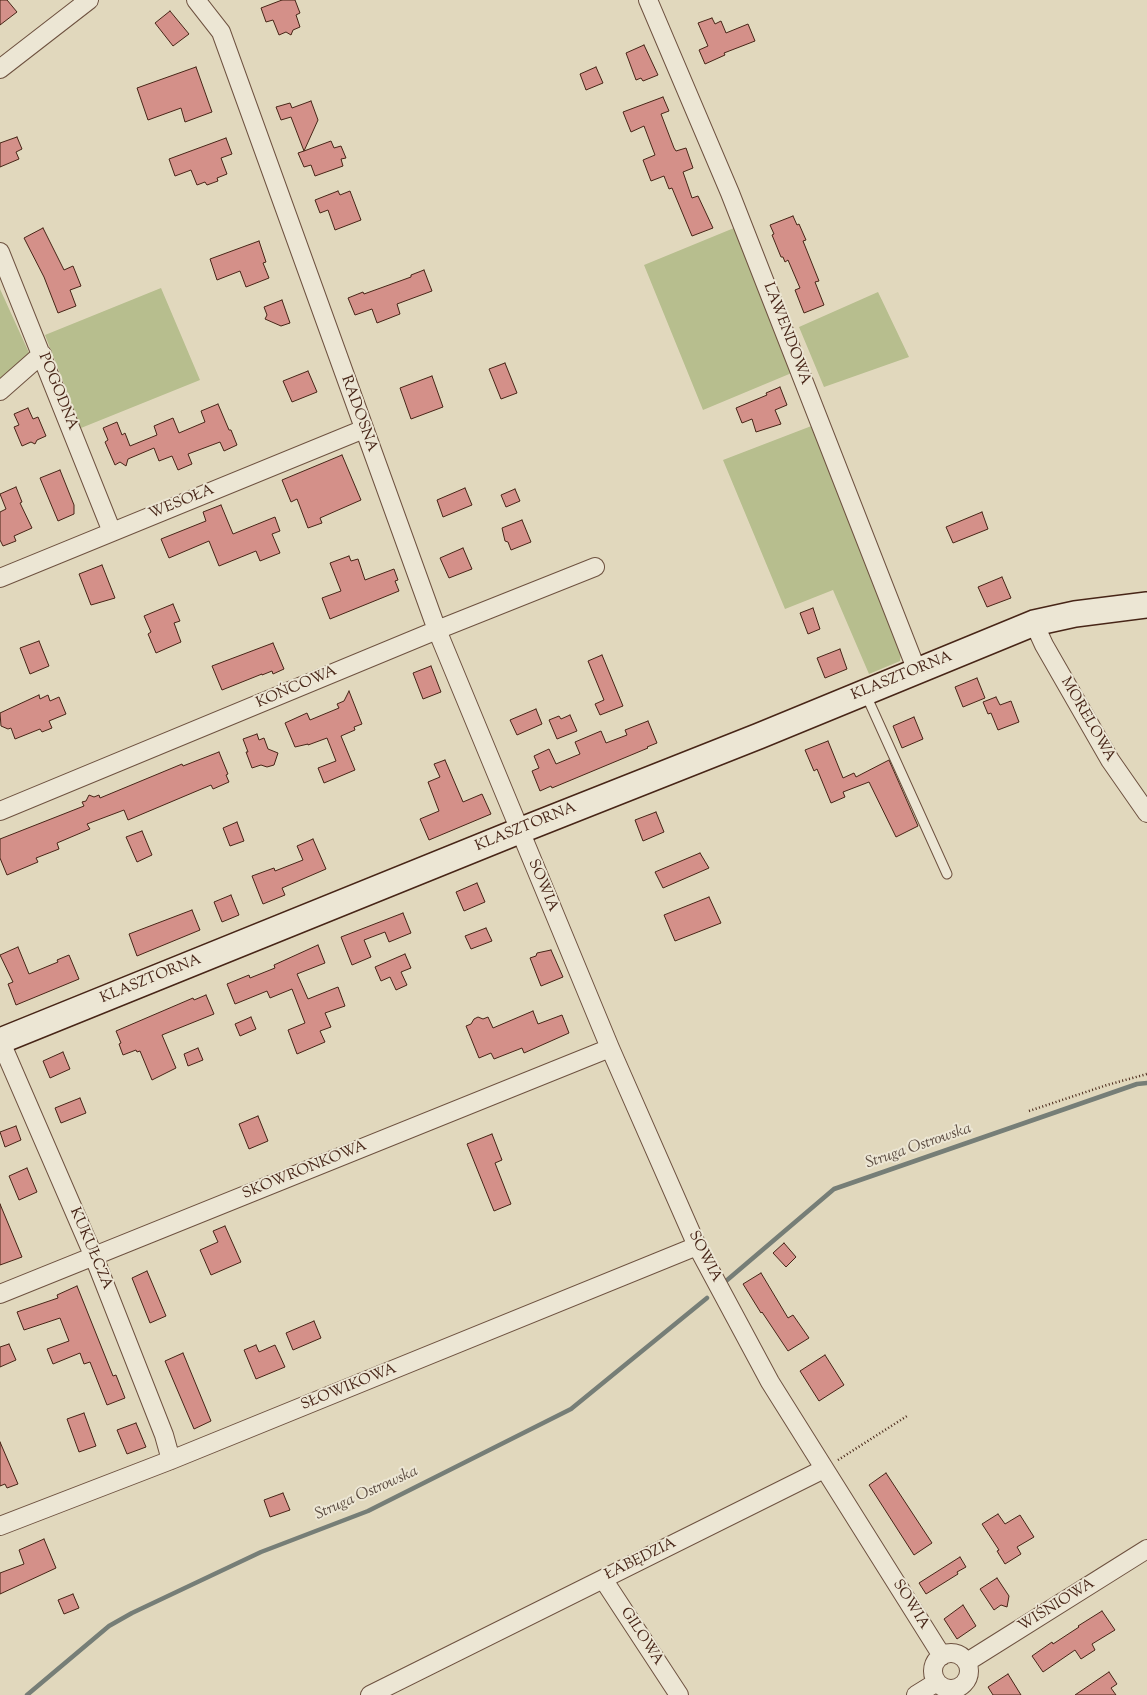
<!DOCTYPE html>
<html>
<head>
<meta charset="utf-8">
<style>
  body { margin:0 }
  canvas { display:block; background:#e1d8bd }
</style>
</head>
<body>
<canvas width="1147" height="1695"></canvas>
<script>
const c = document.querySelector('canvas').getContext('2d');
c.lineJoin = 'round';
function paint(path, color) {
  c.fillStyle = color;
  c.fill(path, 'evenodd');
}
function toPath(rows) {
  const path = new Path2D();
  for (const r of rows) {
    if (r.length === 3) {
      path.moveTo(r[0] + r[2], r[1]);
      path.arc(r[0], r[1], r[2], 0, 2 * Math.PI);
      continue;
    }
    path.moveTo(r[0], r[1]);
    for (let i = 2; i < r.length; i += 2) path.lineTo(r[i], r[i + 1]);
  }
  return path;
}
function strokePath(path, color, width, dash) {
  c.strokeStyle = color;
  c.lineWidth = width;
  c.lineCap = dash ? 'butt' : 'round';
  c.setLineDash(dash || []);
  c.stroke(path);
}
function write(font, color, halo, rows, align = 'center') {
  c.font = font + ' "Sorts Mill Goudy",serif';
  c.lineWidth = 4;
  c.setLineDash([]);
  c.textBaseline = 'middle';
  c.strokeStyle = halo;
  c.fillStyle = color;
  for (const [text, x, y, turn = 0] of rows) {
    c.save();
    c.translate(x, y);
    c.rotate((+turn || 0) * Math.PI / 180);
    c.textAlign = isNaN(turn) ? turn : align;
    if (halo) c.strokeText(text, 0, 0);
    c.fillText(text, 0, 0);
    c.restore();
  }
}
const green = toPath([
  [734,228,794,372,703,410,644,265],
  [161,288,200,380,81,428,45,335],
  [0,289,30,355,0,382],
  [878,292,909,357,824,387,799,327],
  [814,425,901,654,900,661,869,674,833,590,785,609,723,460]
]);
const stream = toPath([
  [726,1281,834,1189,1137,1084,1147,1083],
  [27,1695,109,1626,132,1613,261,1552,368,1511,571,1409,707,1298]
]);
const building = toPath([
  [0,0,7,0,17,12,0,25,0,0],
  [282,0,295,0,300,13,296,15,300,27,293,30,291,35,286,32,279,35,273,20,266,22,261,8,282,0],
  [170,11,189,34,173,46,155,23,170,11],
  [712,18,715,24,721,21,726,33,748,24,755,41,724,53,725,55,705,64,699,50,708,46,698,23,712,18],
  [644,45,658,75,643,81,641,78,636,80,626,53,644,45],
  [196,67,212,112,185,122,181,108,148,120,137,88,196,67],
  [596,67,603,83,586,90,580,74,596,67],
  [663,97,669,111,661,114,674,148,676,151,686,148,693,168,683,172,692,198,698,196,713,228,692,236,672,188,669,189,664,176,651,181,643,160,655,155,644,126,631,132,623,112,663,97],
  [311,101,318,120,304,151,331,141,334,148,341,146,346,158,341,159,343,166,315,176,311,165,304,167,298,153,304,151,291,117,281,120,276,107,290,103,292,108,311,101],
  [17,137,22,149,16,152,19,159,0,167,0,143,17,137],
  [226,138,232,154,221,158,227,174,217,178,218,181,207,185,205,182,197,185,191,170,175,176,169,159,226,138],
  [338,191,340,195,350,191,361,220,335,230,328,210,320,213,315,200,338,191],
  [793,216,797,225,799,224,806,240,803,241,819,281,815,282,824,305,804,313,795,290,800,288,788,260,785,262,783,257,781,257,772,235,774,234,770,225,793,216],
  [43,228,64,270,73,266,81,286,70,290,76,306,58,313,44,277,24,238,43,228],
  [259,241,266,262,263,263,269,278,246,287,240,271,217,280,210,259,259,241],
  [424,270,432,291,397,304,400,314,377,323,372,309,355,315,348,298,363,292,364,294,411,277,411,275,424,270],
  [282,300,290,323,281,326,265,319,267,315,264,307,282,300],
  [505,363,517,393,501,399,489,369,505,363],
  [308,371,317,392,292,402,283,381,308,371],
  [432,376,443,407,411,419,400,388,432,376],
  [780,387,787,405,775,410,781,424,756,432,752,419,742,423,736,408,767,395,766,393,780,387],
  [218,404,229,430,231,430,237,445,224,451,220,442,188,454,192,464,178,470,172,456,159,461,154,448,128,459,126,466,120,462,115,465,105,442,108,440,103,428,117,422,122,435,125,433,130,446,157,435,154,426,173,418,179,433,205,422,201,411,218,404],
  [28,408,33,419,38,417,46,436,37,440,35,444,31,442,22,446,14,427,19,425,14,414,28,408],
  [342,455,361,500,320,518,322,523,308,528,297,499,291,502,282,480,342,455],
  [60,470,74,505,74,514,58,521,40,478,60,470],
  [16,487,22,502,20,503,32,528,14,536,16,541,3,546,0,540,0,512,6,509,0,494,16,487],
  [465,488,472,505,443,517,437,500,465,488],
  [515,489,520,501,506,507,501,495,515,489],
  [221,505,233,534,275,517,280,531,272,534,280,553,260,561,256,551,219,566,209,541,169,558,161,539,206,521,203,512,221,505],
  [982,512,988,529,953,543,946,527,982,512],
  [522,520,531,542,511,550,508,542,505,541,502,528,522,520],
  [463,548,472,569,449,578,440,558,463,548],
  [349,556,351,561,358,559,365,580,394,569,398,580,395,581,399,591,330,619,322,598,341,591,330,563,349,556],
  [102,565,115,598,91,605,79,574,102,565],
  [1002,577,1011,598,987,607,978,587,1002,577],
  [173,604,180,621,174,623,181,642,156,653,148,634,151,632,144,616,173,604],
  [813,608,820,629,808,634,800,613,813,608],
  [39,641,49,666,30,674,20,648,39,641],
  [273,643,284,669,273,674,272,671,262,675,262,674,222,690,212,666,273,643],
  [840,649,847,669,825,678,817,658,840,649],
  [602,655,623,706,600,715,595,704,604,700,588,661,602,655],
  [431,666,441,692,423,699,413,673,431,666],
  [977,678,985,698,963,707,955,687,977,678],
  [349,691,362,724,354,727,355,730,341,736,355,770,324,783,318,768,336,761,327,738,308,745,308,744,295,747,285,723,307,713,310,720,339,708,337,704,344,701,349,691],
  [39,695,40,699,48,695,50,701,59,697,66,714,49,721,52,728,42,732,40,729,15,739,11,728,8,729,1,726,0,713,39,695],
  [996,697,1000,705,1011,701,1019,722,998,730,991,713,988,714,983,702,996,697],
  [536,709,542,724,517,735,510,720,536,709],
  [570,715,577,731,557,739,549,720,559,716,561,719,570,715],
  [914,717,923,739,902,748,893,726,914,717],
  [648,721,657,743,647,747,648,748,552,788,551,786,540,791,532,771,539,768,534,756,549,749,556,764,580,754,575,742,601,731,606,743,627,735,625,730,648,721],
  [257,734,259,740,264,738,268,749,278,753,274,765,267,767,261,765,252,768,246,752,248,752,243,739,257,734],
  [828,741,843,778,854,773,856,777,889,760,918,826,896,837,869,782,843,792,845,797,831,803,817,769,814,771,805,750,828,741],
  [219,752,228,774,226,775,229,782,213,789,211,785,128,820,124,810,87,824,90,829,57,843,59,849,36,858,38,862,7,875,0,858,0,839,84,806,82,802,86,801,89,795,94,797,99,795,100,798,182,764,183,766,219,752],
  [445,760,463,802,482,794,491,814,429,840,420,819,439,811,428,782,440,777,434,764,445,760],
  [656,812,664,832,643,841,635,820,656,812],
  [237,822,244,841,230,846,223,828,237,822],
  [142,831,152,855,137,862,126,837,142,831],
  [313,839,326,869,282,888,285,895,263,904,252,876,274,868,275,871,303,860,297,846,313,839],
  [700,853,709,868,663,888,655,872,700,853],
  [477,883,485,902,464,911,456,892,477,883],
  [231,895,239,915,222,922,214,902,231,895],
  [709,897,721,923,675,941,664,915,709,897],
  [192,910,200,930,137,956,129,934,192,910],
  [403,913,411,933,389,942,385,932,364,940,371,957,352,965,341,937,403,913],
  [486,928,492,941,471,949,465,936,486,928],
  [318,945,325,963,297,974,308,999,338,987,345,1006,325,1013,331,1027,320,1031,325,1042,297,1054,288,1030,305,1023,292,989,270,998,267,991,235,1004,227,984,249,975,250,978,275,968,274,965,318,945],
  [18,947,29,974,58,962,57,960,69,955,79,979,16,1005,8,984,13,982,0,955,18,947],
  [551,950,563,977,541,986,530,958,536,956,537,953,551,950],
  [405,954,411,968,401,972,407,985,396,990,390,977,381,981,375,967,405,954],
  [206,995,214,1014,162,1035,176,1068,152,1080,140,1051,137,1052,136,1050,123,1055,119,1044,121,1043,116,1031,193,998,194,1000,206,995],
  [533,1011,538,1024,562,1015,569,1033,524,1053,522,1048,494,1059,491,1053,479,1058,466,1026,471,1024,474,1019,478,1017,483,1019,488,1017,493,1028,533,1011],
  [251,1017,256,1029,240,1036,235,1024,251,1017],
  [198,1048,203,1060,188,1066,184,1054,198,1048],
  [63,1052,70,1069,50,1078,43,1061,63,1052],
  [80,1098,86,1113,61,1123,55,1108,80,1098],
  [258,1116,268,1141,249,1149,239,1124,258,1116],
  [16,1126,21,1140,5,1147,0,1132,16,1126],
  [492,1134,502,1160,495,1163,511,1204,494,1211,467,1144,492,1134],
  [27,1168,37,1192,19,1200,9,1176,27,1168],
  [0,1204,22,1257,0,1265,0,1204],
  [225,1226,241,1262,211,1275,200,1250,218,1242,213,1231,225,1226],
  [784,1243,796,1257,786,1267,773,1253,784,1243],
  [147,1271,166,1316,150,1323,132,1278,147,1271],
  [761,1273,788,1318,793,1315,809,1338,788,1351,762,1312,761,1313,743,1284,761,1273],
  [77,1286,113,1376,116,1375,125,1398,107,1405,90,1362,84,1364,80,1353,53,1364,47,1349,69,1341,60,1318,24,1330,17,1312,58,1298,57,1295,77,1286],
  [314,1321,321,1338,293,1350,286,1333,314,1321],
  [9,1344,16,1360,0,1367,0,1347,9,1344],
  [256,1345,259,1352,275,1345,285,1367,256,1379,244,1350,256,1345],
  [183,1353,211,1421,194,1429,165,1361,183,1353],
  [825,1355,844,1385,819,1401,800,1371,825,1355],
  [84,1413,96,1446,79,1452,67,1419,84,1413],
  [136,1423,146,1447,127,1454,117,1430,136,1423],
  [0,1442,18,1484,7,1488,5,1484,0,1486,0,1442],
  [886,1473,932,1543,914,1555,869,1485,886,1473],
  [283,1493,290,1510,270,1517,264,1500,283,1493],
  [998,1514,1005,1524,1020,1515,1034,1537,1017,1547,1021,1554,1005,1564,997,1551,999,1550,982,1524,998,1514],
  [44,1539,56,1568,0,1594,0,1573,24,1564,19,1550,44,1539],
  [960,1557,966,1567,957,1572,958,1574,926,1594,919,1583,960,1557],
  [997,1578,1009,1596,1007,1607,1001,1605,994,1610,980,1589,997,1578],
  [73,1594,79,1608,64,1614,58,1600,73,1594],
  [963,1605,976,1626,957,1639,944,1619,963,1605],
  [1102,1611,1115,1630,1092,1644,1095,1650,1081,1659,1075,1650,1043,1672,1032,1656,1052,1642,1053,1644,1079,1627,1078,1626,1102,1611],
  [1109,1672,1117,1684,1111,1688,1116,1695,1075,1695,1109,1672],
  [1008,1674,1021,1695,993,1695,988,1687,1008,1674]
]);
const path = toPath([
  [1029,1111,1107,1085,1147,1074],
  [838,1460,907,1416]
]);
const lane = toPath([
  [866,695,947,874]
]);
const street = toPath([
  [196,0,221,32,437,630,610,1048,697,1246,770,1382,942,1656],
  [648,0,730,193,917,671],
  [0,69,89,0],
  [0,252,112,532],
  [0,391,42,354],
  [0,578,364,429],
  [1034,623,1044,645,1110,760,1147,813],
  [0,811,437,630,595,567],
  [0,1040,94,1257,164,1435,171,1460],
  [0,1294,610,1048],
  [0,1526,171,1460,697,1246],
  [603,1579,679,1695],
  [951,1671,18],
  [967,1662,1147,1549],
  [370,1695,824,1469],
  [916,1695,937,1682]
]);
const secondary = toPath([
  [0,1041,519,831,759,736,1034,623,1075,614,1147,605]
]);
const streetNames = [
  ["LAWENDOWA",786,334,69],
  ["POGODNA",57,392,68],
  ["RADOSNA",358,414,70],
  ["WESOŁA",182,503,-22],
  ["KLASZTORNA",902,677,-22],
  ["KOŃCOWA",297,688,-23],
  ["MORELOWA",1087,720,60],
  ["KLASZTORNA",526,828,-22],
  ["SOWIA",542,886,67],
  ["KLASZTORNA",151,980,-22],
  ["SKOWRONKOWA",305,1171,-22],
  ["KUKUŁCZA",90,1249,67],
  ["SOWIA",704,1257,63],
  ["SŁOWIKOWA",349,1388,-22],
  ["ŁABĘDZIA",641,1560,-26],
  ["SOWIA",910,1605,58],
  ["WIŚNIOWA",1057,1606,-32],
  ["GILOWA",641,1637,57]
];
const waterNames = [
  ["Struga Ostrowska",919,1147,-19],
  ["Struga Ostrowska",367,1494,-24]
];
paint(green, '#b7be8e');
strokePath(stream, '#767e77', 4.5);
paint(building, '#d49089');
strokePath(building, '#472517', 1);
strokePath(lane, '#6e5240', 11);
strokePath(street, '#6e5240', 20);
strokePath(secondary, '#472517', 28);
strokePath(path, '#472517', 2.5, [1, 2.5]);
strokePath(lane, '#ece6d4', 9);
strokePath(street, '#ece6d4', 18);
strokePath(secondary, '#ece6d4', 25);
write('15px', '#472517', '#ece6d4', streetNames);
write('italic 16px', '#5a4a3f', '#ece6d4', waterNames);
</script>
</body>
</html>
